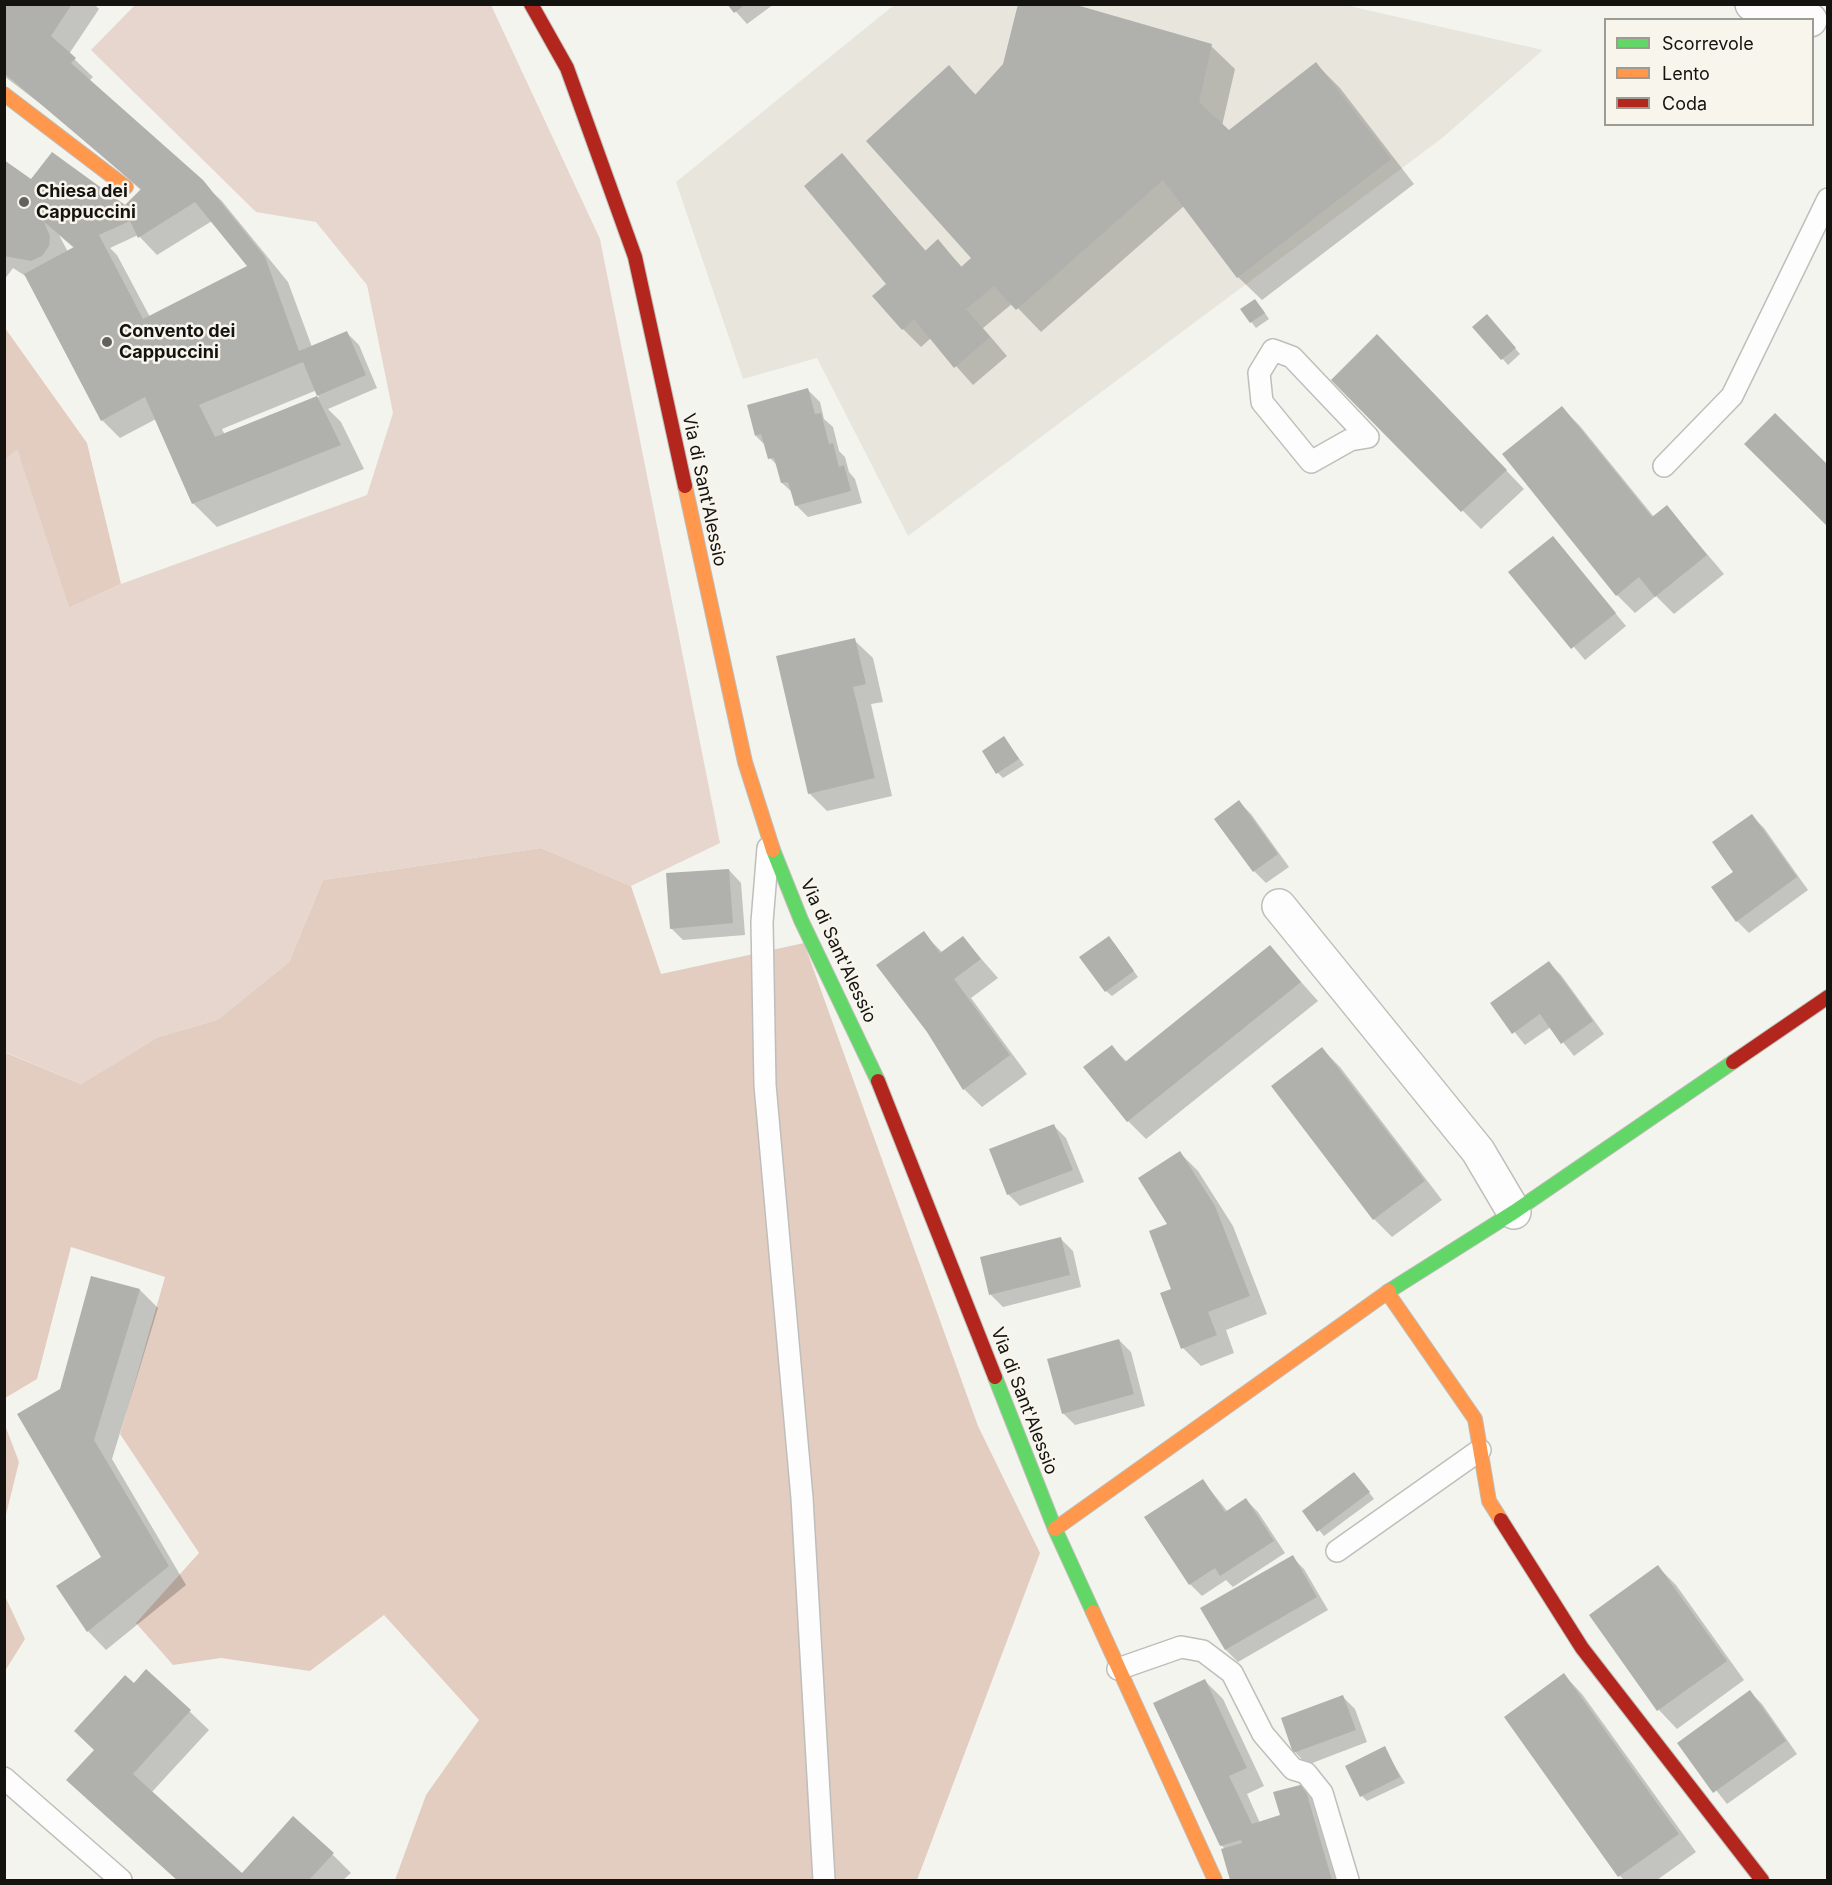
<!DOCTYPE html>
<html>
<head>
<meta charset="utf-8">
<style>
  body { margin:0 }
  #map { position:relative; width:1832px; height:1885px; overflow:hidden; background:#f4f4ef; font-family:Inter,sans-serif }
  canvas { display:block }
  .frame { position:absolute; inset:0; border:6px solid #141310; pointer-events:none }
  .legend { position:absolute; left:1604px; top:18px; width:210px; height:108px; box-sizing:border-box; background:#f7f5ec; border:2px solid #9c9b94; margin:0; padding:8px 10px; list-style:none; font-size:18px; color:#141310 }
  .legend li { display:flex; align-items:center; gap:12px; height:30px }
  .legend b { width:30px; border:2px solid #9c9b94 }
</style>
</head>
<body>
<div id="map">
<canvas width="1832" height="1885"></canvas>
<div class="frame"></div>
<ul class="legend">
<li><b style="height:8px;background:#63d668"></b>Scorrevole</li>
<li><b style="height:8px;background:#ff974d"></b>Lento</li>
<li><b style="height:8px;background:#b3261e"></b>Coda</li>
</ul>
</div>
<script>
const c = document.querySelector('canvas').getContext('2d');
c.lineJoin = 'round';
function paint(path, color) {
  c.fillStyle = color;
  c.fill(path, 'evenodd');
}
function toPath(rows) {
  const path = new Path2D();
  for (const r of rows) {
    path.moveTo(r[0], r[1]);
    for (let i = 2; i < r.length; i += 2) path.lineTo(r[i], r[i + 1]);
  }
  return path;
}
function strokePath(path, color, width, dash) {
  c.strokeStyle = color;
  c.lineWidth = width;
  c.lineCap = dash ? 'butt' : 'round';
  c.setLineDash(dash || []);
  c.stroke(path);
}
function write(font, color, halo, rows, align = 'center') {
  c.font = font + ' Inter,sans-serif';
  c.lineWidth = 5;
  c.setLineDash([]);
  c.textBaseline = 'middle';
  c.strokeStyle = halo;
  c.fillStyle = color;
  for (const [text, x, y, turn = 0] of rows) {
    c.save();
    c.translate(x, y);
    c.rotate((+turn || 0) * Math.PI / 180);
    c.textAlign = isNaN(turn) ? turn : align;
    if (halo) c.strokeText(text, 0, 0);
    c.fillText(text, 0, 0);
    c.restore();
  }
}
const built = toPath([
  [894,5,1345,5,1543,50,1441,139,908,536,817,358,743,379,676,182]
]);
const green = toPath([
  [135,5,491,5,600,239,720,843,631,886,541,848,323,880,289,962,217,1020,158,1037,81,1084,5,1052,5,460,17,448,69,608,121,584,367,495,393,413,367,285,316,222,256,212,91,50]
]);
const forest = toPath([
  [5,328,87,443,121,584,69,608,17,449,5,460],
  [541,848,631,886,661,974,804,943,978,1426,1040,1553,917,1880,395,1880,426,1795,479,1720,384,1615,310,1671,221,1658,173,1665,136,1623,199,1553,120,1434,165,1277,71,1247,37,1379,5,1398,4,1052,81,1084,158,1037,217,1020,289,962,323,880],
  [5,1425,19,1462,5,1519],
  [5,1596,25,1639,5,1671,4,1671]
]);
const shadow = toPath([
  [4,4,94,4,99,9,69,54,93,77,89,81,221,200,288,282,312,347,347,333,359,345,377,388,328,409,341,422,364,469,217,527,193,503,156,419,120,438,102,420,27,277,13,268,4,280,4,162,37,184,125,207,142,191,59,118,4,76],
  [212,221,250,266,150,317,117,255,110,248,138,235,157,255],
  [59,235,75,249,68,252],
  [317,390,319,397,225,435,222,429],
  [729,4,774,4,747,24],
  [1211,46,1235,69,1222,126,1229,132,1316,64,1340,88,1414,184,1262,300,1238,277,1184,206,1041,332,1013,303,983,328,1007,356,973,385,931,338,921,347,903,329,842,156,926,251,938,241,962,267,973,258,949,67,976,95],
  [1260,306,1269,319,1256,328,1242,310],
  [1492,322,1520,354,1508,365,1474,327],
  [1395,354,1524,489,1481,529,1333,380],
  [808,390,820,402,824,419,833,427,839,451,845,457,849,472,855,479,862,503,808,517,796,505,793,493,782,483,778,466,770,458,766,446,756,436],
  [1562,408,1580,426,1654,517,1667,507,1724,574,1674,614,1656,596,1635,613,1617,595],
  [1553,538,1626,626,1585,660,1511,573],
  [854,640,873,658,883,702,871,704,892,796,827,811,809,793],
  [1004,738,1024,765,1003,778,998,773],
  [1239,802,1251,814,1289,867,1266,883,1254,871],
  [1752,816,1764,828,1808,890,1749,933,1737,921,1735,873],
  [729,870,741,883,745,935,683,940,671,928],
  [923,933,943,953,963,938,998,978,971,998,1027,1074,982,1107,964,1089,928,1031],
  [1114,943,1138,977,1112,996,1106,991],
  [1270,947,1318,1001,1146,1139,1128,1121,1112,1047,1127,1062],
  [1549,963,1561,975,1604,1034,1574,1056,1551,1027,1525,1045,1492,1004],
  [1322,1049,1340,1067,1442,1200,1392,1237,1374,1219,1273,1087],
  [1054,1126,1066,1138,1084,1182,1020,1206,1008,1194],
  [1180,1153,1198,1171,1233,1226,1267,1314,1226,1330,1234,1353,1201,1366,1183,1348,1173,1290],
  [1061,1239,1073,1251,1081,1287,1003,1307,991,1295,982,1258],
  [92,1278,140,1290,158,1308,112,1459,186,1585,106,1650,88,1631,58,1587,104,1558,62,1390],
  [1119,1340,1131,1352,1145,1406,1075,1425,1063,1413],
  [1359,1479,1374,1499,1324,1536,1304,1512],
  [1203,1481,1228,1512,1246,1500,1258,1512,1285,1553,1233,1587,1226,1580,1202,1596,1190,1584],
  [1292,1557,1304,1569,1328,1610,1238,1662,1226,1650,1203,1609],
  [1658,1567,1676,1585,1744,1680,1677,1729,1659,1710,1591,1615],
  [147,1671,209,1730,151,1793,242,1875,333,1855,351,1873,343,1880,177,1880,86,1798,95,1751,134,1685],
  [1564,1675,1582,1694,1696,1852,1657,1880,1624,1880,1620,1876,1506,1717],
  [1205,1681,1223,1699,1264,1786,1247,1794,1260,1823,1282,1816,1304,1785,1322,1804,1344,1880,1232,1880,1222,1850,1225,1849,1221,1845],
  [1750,1692,1762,1704,1797,1754,1727,1804,1679,1743],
  [1343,1697,1355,1709,1367,1742,1307,1765,1295,1752,1282,1719],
  [1384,1748,1405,1783,1367,1801,1362,1796]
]);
const building = toPath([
  [4,4,72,4,51,36,76,58,71,63,203,180,265,257,299,351,347,331,366,375,317,396,303,362,199,405,215,437,317,396,341,445,192,504,145,397,101,421,24,274,74,247,44,222,50,236,49,246,42,256,31,261,4,256,4,160,31,179,52,152,125,205,141,189,4,73],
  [195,202,247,266,143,319,99,235,130,221,138,238],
  [727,4,746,4,734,13],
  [1018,4,1073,4,1212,44,1199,102,1229,130,1316,62,1391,159,1237,278,1163,180,1016,310,994,286,966,309,990,337,954,368,914,319,902,330,872,296,886,284,804,186,842,153,925,251,938,239,961,267,971,258,866,141,949,65,975,95,1003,64],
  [1255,299,1265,313,1250,323,1240,309],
  [1487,314,1516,348,1501,360,1472,327],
  [1377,334,1507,470,1461,512,1331,380],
  [808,388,815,414,821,413,829,444,833,443,839,467,844,465,851,491,795,506,788,482,781,483,774,458,768,459,761,434,755,436,747,405],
  [1562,406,1652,517,1667,505,1707,555,1655,597,1639,577,1616,596,1502,454],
  [1775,413,1828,465,1828,527,1744,444],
  [1553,536,1616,613,1571,649,1508,572],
  [855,638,866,684,853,687,875,778,808,794,776,656],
  [1004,736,1019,759,996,774,982,751],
  [1239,800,1278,854,1253,872,1214,819],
  [1752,814,1797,877,1736,922,1711,887,1733,872,1712,842],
  [729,869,733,923,670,929,666,873],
  [924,931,940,953,963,936,981,959,954,979,1010,1055,963,1090,927,1032,876,965],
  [1109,936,1134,971,1105,992,1079,957],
  [1270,945,1301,982,1127,1122,1083,1067,1112,1045,1125,1062],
  [1549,961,1593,1021,1561,1044,1540,1014,1512,1034,1490,1003],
  [1322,1047,1425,1181,1373,1220,1271,1086],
  [1054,1124,1073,1170,1007,1195,989,1149],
  [1180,1151,1215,1206,1250,1296,1208,1312,1217,1335,1181,1349,1160,1293,1171,1289,1149,1231,1167,1224,1138,1178],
  [1061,1237,1070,1275,989,1295,980,1257],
  [91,1276,140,1289,94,1440,169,1566,87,1632,56,1586,101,1557,17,1414,60,1389],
  [1119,1339,1134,1394,1062,1414,1047,1359],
  [1354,1472,1370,1492,1317,1532,1302,1511],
  [1203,1479,1225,1512,1246,1498,1274,1541,1220,1576,1215,1568,1189,1585,1144,1517],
  [1293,1555,1317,1597,1225,1650,1200,1608],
  [1658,1565,1727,1661,1657,1711,1589,1615],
  [146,1669,191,1710,133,1774,242,1873,293,1816,334,1853,309,1880,177,1880,66,1780,94,1750,74,1731,125,1675,134,1683],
  [1564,1673,1679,1834,1618,1877,1504,1717],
  [1205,1679,1247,1768,1229,1776,1252,1824,1280,1815,1273,1792,1304,1784,1332,1880,1230,1880,1221,1849,1242,1843,1241,1840,1220,1846,1153,1703],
  [1750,1690,1786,1741,1713,1793,1677,1743],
  [1343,1695,1356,1730,1293,1753,1281,1718],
  [1385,1746,1400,1777,1360,1797,1345,1766]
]);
const lane = toPath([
  [1273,350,1292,357,1368,437,1350,440,1311,462,1262,402,1259,373,1273,350],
  [1664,466,1732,396,1828,199],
  [768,848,762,922,765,1085,802,1498,824,1880],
  [1337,1551,1480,1450],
  [1118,1669,1181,1647,1203,1651,1232,1673,1263,1734,1293,1769,1306,1773,1322,1793,1348,1880],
  [4,1778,121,1880]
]);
const street = toPath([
  [1752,4,1810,20],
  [1279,906,1478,1151,1514,1212]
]);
const fast = toPath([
  [773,850,801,920,878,1081],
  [1389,1291,1514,1212,1733,1062],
  [995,1377,1055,1529,1093,1612]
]);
const slow = toPath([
  [4,94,126,187],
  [685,486,745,762,773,850],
  [1387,1292,1475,1419,1489,1501,1501,1520],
  [1055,1529,1389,1291],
  [1093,1612,1215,1880]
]);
const jam = toPath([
  [531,4,567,68,635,257,685,486],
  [1733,1062,1828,997],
  [878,1081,995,1377],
  [1501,1520,1582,1648,1762,1880]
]);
const markers = [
  [24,202,6,"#62625e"],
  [107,342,6,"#62625e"]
];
const poiNames = [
  ["Chiesa dei",36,192],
  ["Cappuccini",36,213],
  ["Convento dei",119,332],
  ["Cappuccini",119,353]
];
const streetNames = [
  ["Via di Sant'Alessio",704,490,78],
  ["Via di Sant'Alessio",838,951,65],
  ["Via di Sant'Alessio",1024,1401,69]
];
paint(built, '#e8e6dc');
paint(green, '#e6d6ce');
paint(forest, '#e3cdc1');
paint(shadow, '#0003');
paint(building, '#b0b0ad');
strokePath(lane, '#bfbeba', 24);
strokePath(street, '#bfbeba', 36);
strokePath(fast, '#bfbeba', 16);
strokePath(slow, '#bfbeba', 16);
strokePath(jam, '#bfbeba', 16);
strokePath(lane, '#fdfdfd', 21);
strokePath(street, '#fdfdfd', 33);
strokePath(fast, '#63d668', 14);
strokePath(slow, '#ff974d', 14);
strokePath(jam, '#b3261e', 14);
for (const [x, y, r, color] of markers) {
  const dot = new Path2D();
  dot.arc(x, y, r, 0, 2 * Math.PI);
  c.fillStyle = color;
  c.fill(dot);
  strokePath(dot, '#f7f5ec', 2);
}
write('bold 18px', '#141310', '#f7f5ec', poiNames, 'left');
write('18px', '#141310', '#f7f5ec', streetNames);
</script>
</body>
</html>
